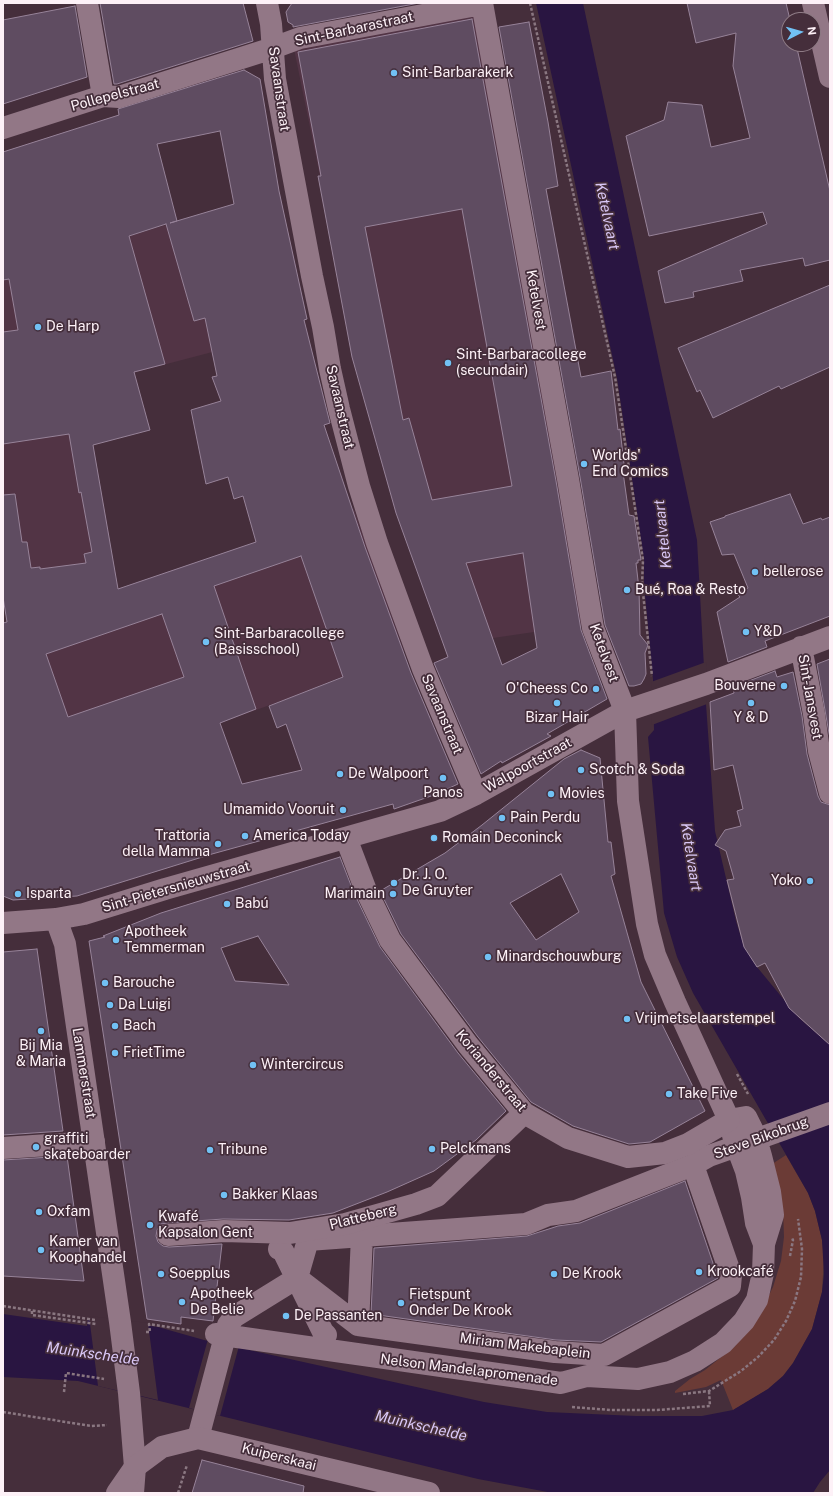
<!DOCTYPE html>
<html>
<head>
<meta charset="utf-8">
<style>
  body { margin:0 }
  #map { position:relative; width:833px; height:1496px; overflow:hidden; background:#452e3b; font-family:"Public Sans",sans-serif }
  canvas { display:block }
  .frame { position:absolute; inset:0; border:4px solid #fdf1f7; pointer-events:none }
  .north { position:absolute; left:781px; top:12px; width:40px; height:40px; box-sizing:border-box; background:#452e3b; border:1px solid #8f7c86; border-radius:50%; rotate:84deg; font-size:11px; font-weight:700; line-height:16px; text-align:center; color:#fdf1f7 }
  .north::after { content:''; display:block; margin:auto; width:14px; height:18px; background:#71c1f4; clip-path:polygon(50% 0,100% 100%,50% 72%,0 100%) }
</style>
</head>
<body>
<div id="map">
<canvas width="833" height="1496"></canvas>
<div class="frame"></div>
<div class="north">N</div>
</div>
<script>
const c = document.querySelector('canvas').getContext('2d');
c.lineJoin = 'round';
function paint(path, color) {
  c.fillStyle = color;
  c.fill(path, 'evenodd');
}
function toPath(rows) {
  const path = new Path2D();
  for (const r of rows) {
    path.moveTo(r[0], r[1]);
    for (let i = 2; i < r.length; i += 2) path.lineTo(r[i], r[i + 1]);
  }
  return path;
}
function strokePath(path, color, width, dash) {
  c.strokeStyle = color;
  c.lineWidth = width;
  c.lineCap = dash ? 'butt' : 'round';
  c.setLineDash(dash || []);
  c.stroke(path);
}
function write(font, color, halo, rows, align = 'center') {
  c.font = font + ' "Public Sans",sans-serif';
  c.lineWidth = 3.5;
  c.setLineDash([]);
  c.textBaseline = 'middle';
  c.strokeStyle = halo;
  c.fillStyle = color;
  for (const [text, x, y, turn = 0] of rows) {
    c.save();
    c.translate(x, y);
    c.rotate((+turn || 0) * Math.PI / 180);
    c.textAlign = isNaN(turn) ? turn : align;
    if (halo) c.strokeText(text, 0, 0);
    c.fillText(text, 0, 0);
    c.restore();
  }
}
const built = toPath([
  [476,15,582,625,493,638,448,657,396,512,369,416,294,49],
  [68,131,96,246,279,191,306,313,268,322,258,340,83,386,118,589,354,509,404,651,292,697,220,723,39,771,3,597,3,152]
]);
const green = toPath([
  [786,1155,808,1193,815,1211,822,1240,824,1257,822,1292,812,1329,793,1363,783,1376,768,1389,733,1410,721,1380,706,1387,675,1393,675,1391,690,1379,705,1370,735,1346,761,1311,773,1287,781,1261,784,1237,783,1210,769,1166]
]);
const water = toPath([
  [536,3,583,3,697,540,706,704,715,831,736,921,744,947,757,967,799,1018,830,1045,830,1470,820,1482,813,1493,553,1493,478,1479,78,1381,3,1377,3,1314,87,1326,88,1318,158,1327,204,1340,484,1402,547,1412,636,1416,702,1416,733,1410,768,1389,783,1376,793,1363,812,1329,822,1292,824,1274,822,1240,815,1211,808,1193,693,993,677,957,664,913,648,737,654,730,653,679,644,584,644,559,617,378]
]);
const pier = toPath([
  [706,662,707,704,652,725,651,682],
  [89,1316,148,1323,158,1400,98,1386],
  [208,1339,239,1346,220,1416,189,1408]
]);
const building = toPath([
  [100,3,243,3,253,41,117,84,114,84,100,3],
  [292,3,419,3,293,27,293,25,288,22,286,12,292,3],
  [687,3,786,3,790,20,789,44,796,44,830,191,830,260,805,266,803,258,740,270,743,281,693,292,694,297,665,303,658,271,767,224,763,212,649,236,626,136,664,120,668,102,702,105,711,147,750,138,733,66,736,33,696,43,687,3],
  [75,6,87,77,3,104,3,20,75,6],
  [472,19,556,481,581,630,607,699,547,734,551,736,502,763,501,761,481,774,434,663,448,657,396,513,352,357,318,176,321,176,298,52,472,19],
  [462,209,512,486,432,500,409,418,403,420,365,227,462,209],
  [523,553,537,648,502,665,466,563,523,553],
  [529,22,548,122,558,186,546,189,581,377,611,371,618,430,620,429,624,464,622,465,629,515,634,516,641,560,638,560,638,563,636,563,639,589,640,635,648,645,645,653,646,674,644,679,641,684,634,686,629,686,605,625,580,477,499,27,529,22],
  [244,70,260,79,279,191,307,319,304,320,330,423,324,425,365,547,411,673,458,784,434,795,394,809,393,804,212,854,77,896,13,900,3,896,3,623,7,622,3,597,3,495,15,494,22,542,27,542,31,568,40,567,40,569,86,563,84,554,92,552,81,492,79,493,69,434,3,444,3,332,18,330,9,279,3,280,3,152,119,115,118,109,244,70],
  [220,131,234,204,170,223,177,221,157,144,220,131],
  [166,224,194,321,205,318,217,376,212,377,221,401,191,410,206,484,228,477,234,499,243,496,256,542,118,589,93,445,150,430,134,372,165,364,129,236,166,224],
  [301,556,343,677,269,706,277,728,286,724,302,770,242,784,220,723,256,709,214,586,301,556],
  [162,614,184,677,68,717,46,654,162,614],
  [830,285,830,367,781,389,779,386,713,418,700,390,697,392,678,348,830,285],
  [790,494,803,524,821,518,822,520,830,517,830,616,765,641,767,647,728,662,717,612,740,597,737,594,748,588,734,554,722,555,710,522,725,517,725,516,790,494],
  [830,659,830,739,817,664,830,659],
  [775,671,777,677,793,672,802,716,807,754,818,796,821,802,830,805,830,1045,789,1008,765,963,757,967,744,947,727,880,734,879,726,851,715,845,725,830,741,826,737,811,743,809,733,765,714,770,710,702,734,693,733,687,775,671],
  [581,750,600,758,608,842,611,842,615,874,611,876,641,982,705,1111,650,1142,629,1144,573,1126,531,1102,478,1037,401,934,380,891,445,853,482,825,564,759,581,750],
  [561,874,579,912,536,940,510,903,561,874],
  [340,857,354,893,380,947,458,1053,506,1111,476,1140,434,1171,387,1192,333,1213,289,1220,223,1219,167,1223,161,1224,157,1230,156,1236,158,1242,163,1246,169,1247,222,1244,213,1321,181,1317,181,1324,147,1319,89,941,105,937,103,936,161,913,340,857],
  [258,936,289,985,235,981,221,948,258,936],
  [37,949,63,1131,3,1135,3,952,37,949],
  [67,1156,84,1281,3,1276,3,1160,67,1156],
  [685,1181,718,1278,601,1342,556,1340,371,1314,374,1248,527,1236,558,1226,580,1223,685,1181],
  [202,1460,304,1486,303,1493,192,1493,202,1460]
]);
const path = toPath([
  [530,3,615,377,643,560,642,584,652,676],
  [737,1074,748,1094],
  [790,1256,793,1240,792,1238],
  [3,1306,95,1320],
  [32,1311,32,1315,96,1324],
  [146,1332,150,1332,149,1324,194,1331],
  [64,1392,66,1373,104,1379],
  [683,1394,709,1391,741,1371,758,1357,774,1340,786,1321,795,1301,801,1277,802,1249,798,1219],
  [572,1407,610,1410,657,1410,710,1406,709,1391],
  [3,1412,91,1426,107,1425],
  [178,1493,187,1465]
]);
const pedestrian = toPath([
  [3,1148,94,1142],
  [279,1249,283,1251,323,1332,326,1335],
  [297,1278,358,1325,555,1352,604,1355,730,1286,731,1275,693,1165],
  [358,1325,362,1236],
  [216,1334,561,1383,587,1376,638,1379,670,1372,695,1361,723,1343,744,1321,757,1300,763,1273,764,1244,756,1223,752,1197,746,1171,734,1139,729,1120,746,1117,755,1135,761,1156,770,1192,773,1215,764,1244],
  [198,1438,228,1325,234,1317,297,1278,308,1240,526,1224,548,1215,576,1211,693,1165,709,1156,830,1113]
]);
const minor = toPath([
  [87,3,103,96],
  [267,3,271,24,275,79,312,276,323,327,330,369,339,409,359,486,377,543,423,669,476,794],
  [3,128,103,96,119,97,273,48,300,38,482,4],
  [801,647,814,714,819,751,830,793],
  [346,838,365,888,390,940,468,1045,524,1113,568,1138,628,1157,665,1153,688,1144,729,1120,675,1002,655,955,647,924,628,801,625,711,593,628,568,479,482,3],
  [56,919,65,944,120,1322,129,1393,135,1467,133,1493],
  [3,923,56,919,84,914,165,889,440,811,476,794,625,711,706,684,830,637],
  [168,1235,224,1231,290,1233,345,1224,416,1204,437,1196,524,1113]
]);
const tertiary = toPath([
  [813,3,830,77],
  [117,1493,135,1467,162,1447,198,1438,429,1493]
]);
const markers = [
  [394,73,4,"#71c1f4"],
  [38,327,4,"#71c1f4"],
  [448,363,4,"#71c1f4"],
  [584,464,4,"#71c1f4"],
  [755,572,4,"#71c1f4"],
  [627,590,4,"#71c1f4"],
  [746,632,4,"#71c1f4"],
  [206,642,4,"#71c1f4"],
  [784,686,4,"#71c1f4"],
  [596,689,4,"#71c1f4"],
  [557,703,4,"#71c1f4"],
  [751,703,4,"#71c1f4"],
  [581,770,4,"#71c1f4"],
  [340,774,4,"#71c1f4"],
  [443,778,4,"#71c1f4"],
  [551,794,4,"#71c1f4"],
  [343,810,4,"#71c1f4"],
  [502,818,4,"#71c1f4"],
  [245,836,4,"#71c1f4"],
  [434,838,4,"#71c1f4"],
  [218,844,4,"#71c1f4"],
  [810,881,4,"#71c1f4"],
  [394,883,4,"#71c1f4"],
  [18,894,4,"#71c1f4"],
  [393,894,4,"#71c1f4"],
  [227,904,4,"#71c1f4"],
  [116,940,4,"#71c1f4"],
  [488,957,4,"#71c1f4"],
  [105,983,4,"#71c1f4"],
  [110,1005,4,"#71c1f4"],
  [627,1019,4,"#71c1f4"],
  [115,1026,4,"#71c1f4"],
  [41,1031,4,"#71c1f4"],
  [115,1053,4,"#71c1f4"],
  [253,1065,4,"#71c1f4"],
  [669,1094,4,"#71c1f4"],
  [36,1147,4,"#71c1f4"],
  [432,1149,4,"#71c1f4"],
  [210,1150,4,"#71c1f4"],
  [224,1195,4,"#71c1f4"],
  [39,1212,4,"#71c1f4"],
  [150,1225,4,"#71c1f4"],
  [41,1250,4,"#71c1f4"],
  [699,1272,4,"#71c1f4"],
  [161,1274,4,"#71c1f4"],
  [554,1274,4,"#71c1f4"],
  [182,1302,4,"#71c1f4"],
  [401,1303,4,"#71c1f4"],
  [286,1316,4,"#71c1f4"]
];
const streetNames = [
  ["Sint-Barbarastraat",354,29,-12],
  ["Savaanstraat",279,89,82],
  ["Pollepelstraat",115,95,-15],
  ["Ketelvest",536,300,80],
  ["Savaanstraat",340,407,77],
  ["Ketelvest",604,653,70],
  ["Sint-Jansvest",810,697,80],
  ["Savaanstraat",442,714,67],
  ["Walpoortstraat",528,765,-29],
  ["Sint-Pietersnieuwstraat",176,887,-16],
  ["Korianderstraat",491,1071,50],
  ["Lammerstraat",84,1073,81],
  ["Steve Bikobrug",761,1138,-20],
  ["Platteberg",363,1217,-14],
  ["Miriam Makebaplein",525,1346,7],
  ["Nelson Mandelapromenade",469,1370,7],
  ["Kuiperskaai",279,1457,14]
];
const poiNames = [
  ["Sint-Barbarakerk",402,73],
  ["De Harp",46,327],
  ["Sint-Barbaracollege",456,355],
  ["(secundair)",456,371],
  ["Worlds'",592,456],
  ["End Comics",592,472],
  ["bellerose",763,572],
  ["Bué, Roa & Resto",635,590],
  ["Y&D",754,632],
  ["Sint-Barbaracollege",214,634],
  ["(Basisschool)",214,650],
  ["Bouverne",776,686,"right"],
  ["O'Cheess Co",588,689,"right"],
  ["Bizar Hair",557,718,"center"],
  ["Y & D",751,718,"center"],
  ["Scotch & Soda",589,770],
  ["De Walpoort",348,774],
  ["Panos",443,793,"center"],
  ["Movies",559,794],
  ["Umamido Vooruit",335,810,"right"],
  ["Pain Perdu",510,818],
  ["Trattoria",210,836,"right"],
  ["della Mamma",210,852,"right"],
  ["America Today",253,836],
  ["Romain Deconinck",442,838],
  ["Dr. J. O.",402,875],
  ["De Gruyter",402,891],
  ["Yoko",802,881,"right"],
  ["Isparta",26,894],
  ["Marimain",385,894,"right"],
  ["Babú",235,904],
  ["Apotheek",124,932],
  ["Temmerman",124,948],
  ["Minardschouwburg",496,957],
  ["Barouche",113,983],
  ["Da Luigi",118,1005],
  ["Vrijmetselaarstempel",635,1019],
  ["Bach",123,1026],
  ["Bij Mia",41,1046,"center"],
  ["& Maria",41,1062,"center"],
  ["FrietTime",123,1053],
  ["Wintercircus",261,1065],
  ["Take Five",677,1094],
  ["graffiti",44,1139],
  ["skateboarder",44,1155],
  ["Pelckmans",440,1149],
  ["Tribune",218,1150],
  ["Bakker Klaas",232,1195],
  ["Oxfam",47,1212],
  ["Kwafé",158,1217],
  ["Kapsalon Gent",158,1233],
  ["Kamer van",49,1242],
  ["Koophandel",49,1258],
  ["Krookcafé",707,1272],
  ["Soepplus",169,1274],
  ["De Krook",562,1274],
  ["Apotheek",190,1294],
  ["De Belie",190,1310],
  ["Fietspunt",409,1295],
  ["Onder De Krook",409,1311],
  ["De Passanten",294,1316]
];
const waterNames = [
  ["Ketelvaart",607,216,78],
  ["Ketelvaart",663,534,-96],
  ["Ketelvaart",691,857,81],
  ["Muinkschelde",93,1354,8],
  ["Muinkschelde",421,1426,13]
];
paint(built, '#523445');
paint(green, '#6b3b36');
paint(water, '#291541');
paint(pier, '#452e3b');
paint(building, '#5f4c61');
strokePath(building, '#978399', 1);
strokePath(path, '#8a7781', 2.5, [3, 2]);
strokePath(pedestrian, '#927786', 22);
strokePath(minor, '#927786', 22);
strokePath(tertiary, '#927786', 22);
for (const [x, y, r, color] of markers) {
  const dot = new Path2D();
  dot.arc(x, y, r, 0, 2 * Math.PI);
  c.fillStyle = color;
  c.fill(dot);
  strokePath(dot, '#452e3b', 1.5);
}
write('14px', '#fdf1f7', '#452e3b', streetNames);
write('14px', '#fdf1f7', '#452e3b', poiNames, 'left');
write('italic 15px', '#d9c7f6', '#452e3b', waterNames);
</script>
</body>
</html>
